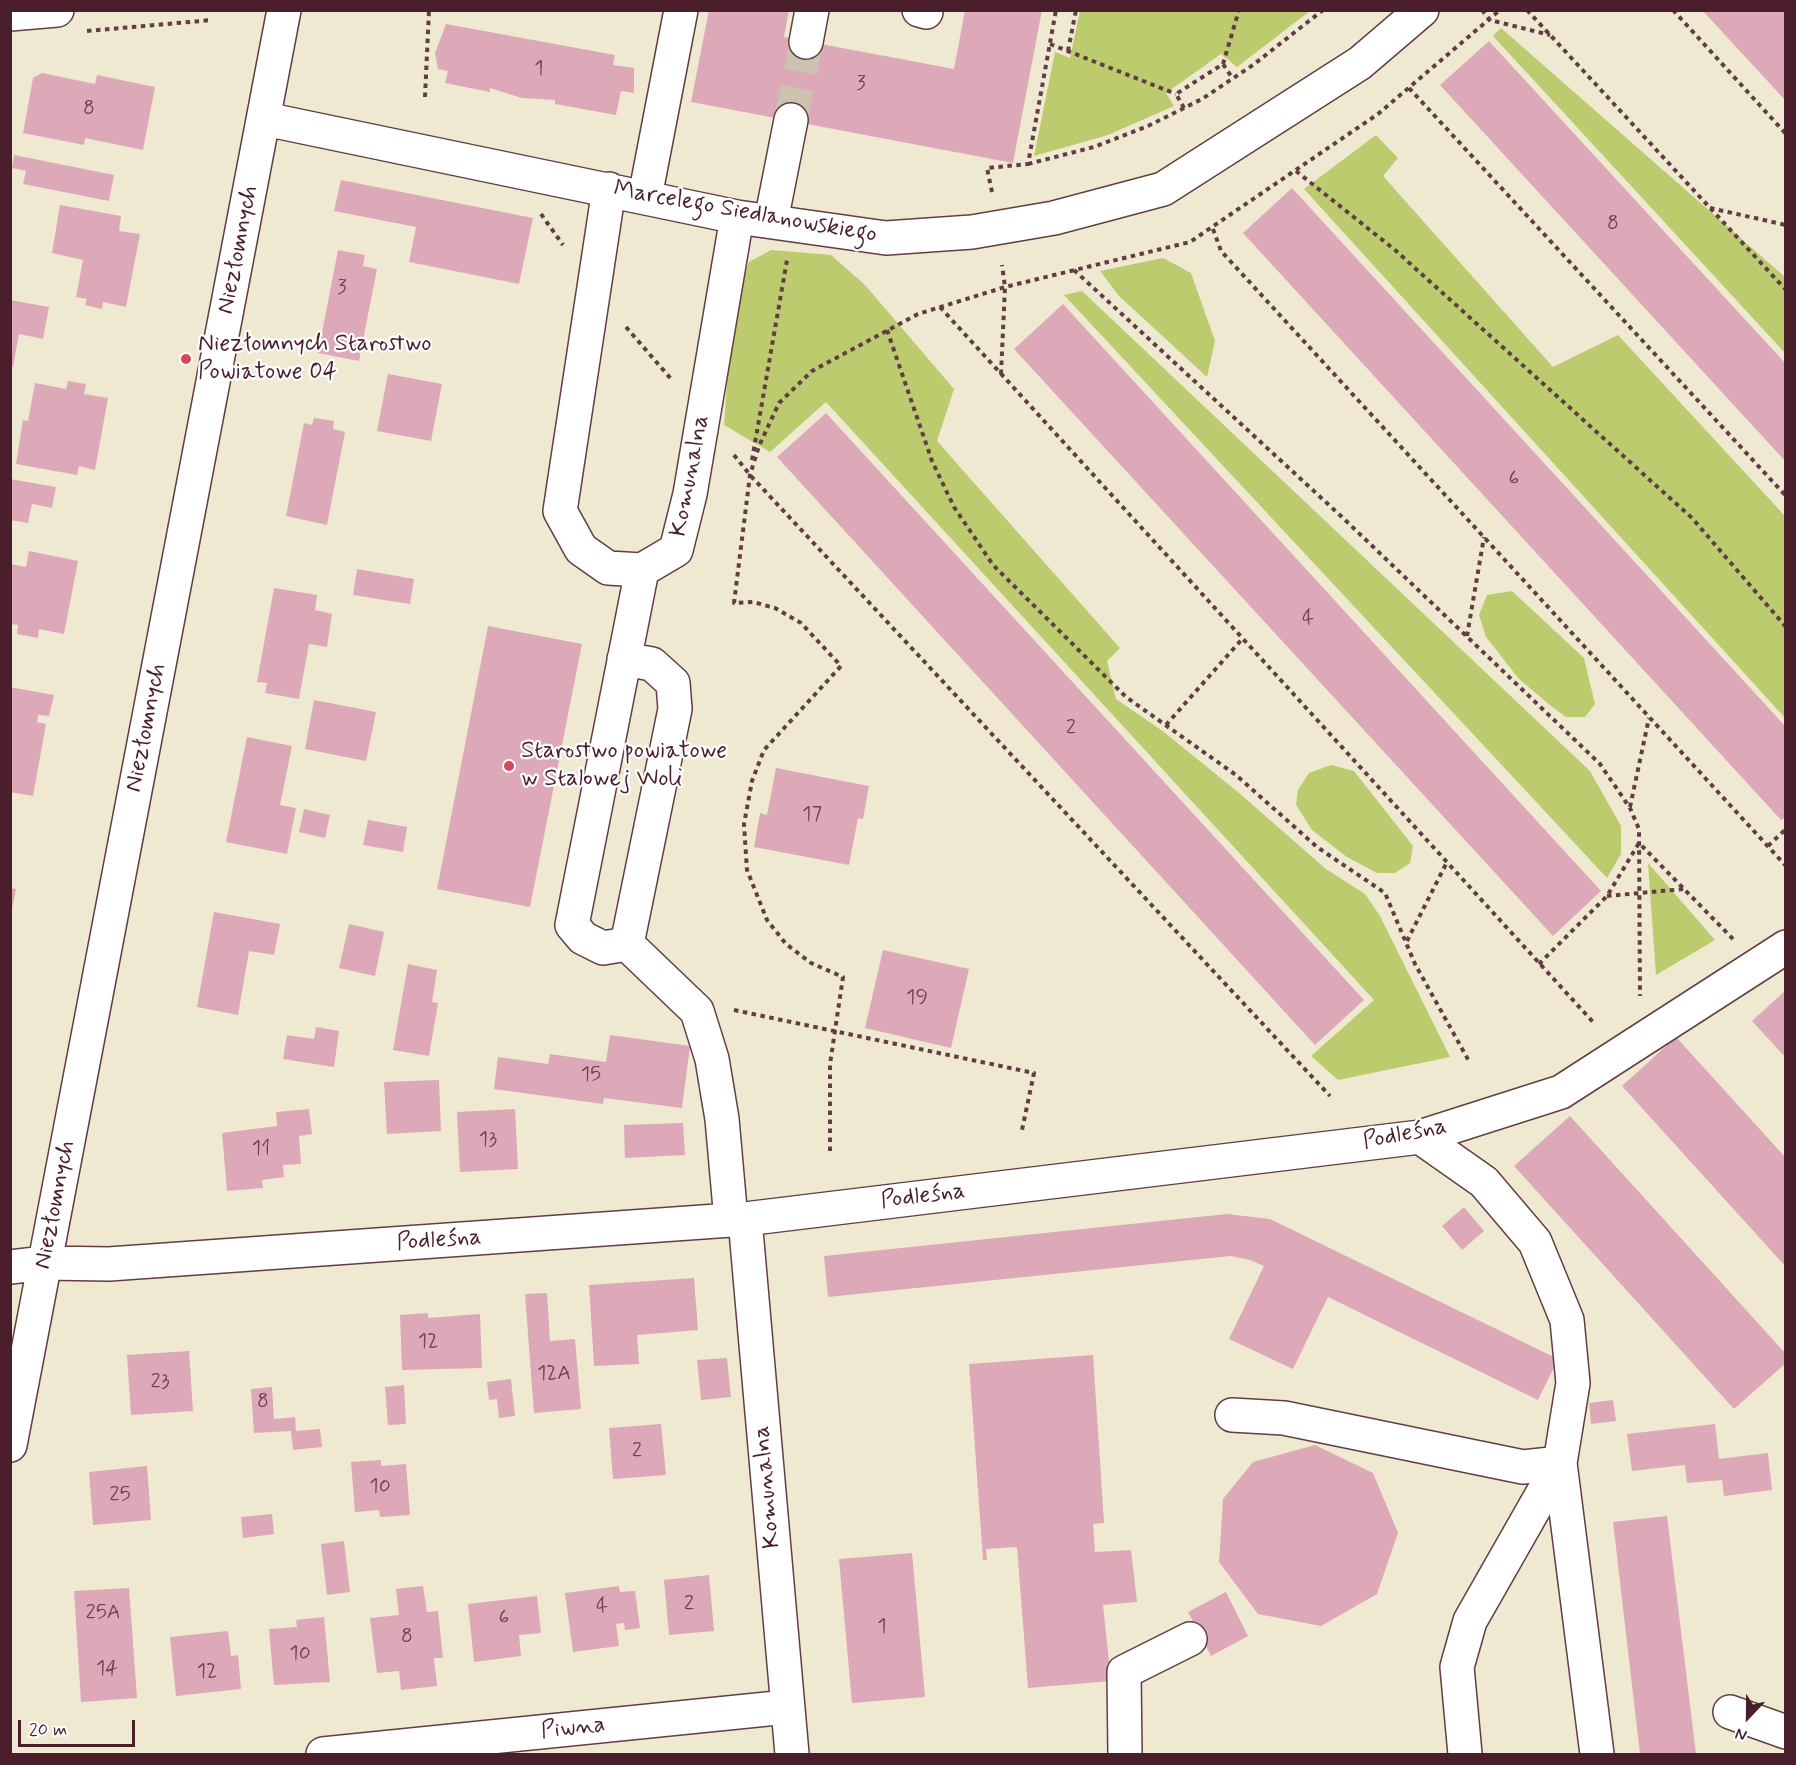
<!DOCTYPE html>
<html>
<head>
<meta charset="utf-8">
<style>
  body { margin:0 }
  #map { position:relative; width:1796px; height:1765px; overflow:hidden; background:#f0e9d1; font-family:Mynerve,sans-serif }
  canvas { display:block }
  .frame { position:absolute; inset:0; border:12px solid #4a1f2b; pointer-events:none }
  .north { position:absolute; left:1718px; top:1687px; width:60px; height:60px; -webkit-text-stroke:4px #fff; paint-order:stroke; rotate:202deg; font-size:16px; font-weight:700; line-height:24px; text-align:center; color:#4a1f2b }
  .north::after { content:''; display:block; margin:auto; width:21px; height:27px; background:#4a1f2b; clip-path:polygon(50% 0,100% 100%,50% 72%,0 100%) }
  .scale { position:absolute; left:18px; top:1720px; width:117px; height:27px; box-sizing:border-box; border:3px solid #4a1f2b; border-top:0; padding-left:8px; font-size:18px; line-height:21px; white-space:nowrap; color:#4a1f2b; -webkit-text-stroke:4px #fff; paint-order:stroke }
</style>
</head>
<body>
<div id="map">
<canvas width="1796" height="1765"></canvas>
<div class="frame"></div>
<div class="north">N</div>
<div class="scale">20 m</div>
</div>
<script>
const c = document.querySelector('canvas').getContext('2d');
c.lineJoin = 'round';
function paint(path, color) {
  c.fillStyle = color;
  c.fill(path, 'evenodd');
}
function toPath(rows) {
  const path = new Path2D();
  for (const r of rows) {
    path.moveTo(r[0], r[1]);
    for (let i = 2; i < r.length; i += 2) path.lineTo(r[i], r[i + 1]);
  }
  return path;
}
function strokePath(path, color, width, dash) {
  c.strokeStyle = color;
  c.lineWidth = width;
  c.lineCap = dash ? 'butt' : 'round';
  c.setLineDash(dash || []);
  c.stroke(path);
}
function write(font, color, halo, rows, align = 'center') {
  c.font = font + ' Mynerve,sans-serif';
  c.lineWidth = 4.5;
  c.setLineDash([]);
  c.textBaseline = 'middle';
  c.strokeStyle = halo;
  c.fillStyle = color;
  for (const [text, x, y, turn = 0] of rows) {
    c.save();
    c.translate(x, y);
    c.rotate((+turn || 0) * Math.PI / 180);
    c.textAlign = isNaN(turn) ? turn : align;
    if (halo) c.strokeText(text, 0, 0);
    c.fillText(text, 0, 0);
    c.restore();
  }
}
const green = toPath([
  [1080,11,1080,10,1310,11,1237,67,1221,54,1166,93,1174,106,1108,135,1034,156,1055,52,1070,58],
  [1501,28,1785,277,1785,353,1493,36],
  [1376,135,1398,158,1383,176,1553,367,1618,335,1785,516,1785,718,1304,189],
  [771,250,831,255,865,285,954,389,937,441,1120,648,1107,661,1116,699,1164,732,1239,793,1326,869,1365,894,1380,916,1450,1057,1338,1080,1311,1056,1374,1000,826,402,770,452,724,425,733,303,749,262],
  [1163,258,1191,273,1215,341,1207,377,1119,296,1100,271],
  [1082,291,1590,771,1621,826,1621,854,1607,878,1064,295],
  [1512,591,1584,658,1595,704,1585,717,1566,717,1551,706,1519,679,1486,637,1479,615,1487,595],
  [1331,765,1354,771,1413,846,1410,863,1395,873,1377,873,1347,857,1312,830,1296,805,1298,790,1309,773],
  [1648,863,1715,940,1656,975]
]);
const building = toPath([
  [709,10,789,10,784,37,954,69,965,10,1042,10,1013,163,691,102],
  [1702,10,1786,10,1786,101],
  [446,24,615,55,613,65,634,68,634,93,621,91,616,115,555,104,555,100,522,98,490,88,490,92,445,83,448,71,438,69,435,53],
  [1489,41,1786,364,1786,462,1440,85],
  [42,73,95,84,97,75,155,87,143,150,85,138,84,145,23,133,33,78],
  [14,155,114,175,109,201,23,184,26,171,12,168],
  [341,180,533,218,519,284,409,262,416,227,334,211],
  [1292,188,1786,727,1786,817,1781,820,1243,233],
  [60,205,121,216,119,231,140,234,126,307,103,302,102,309,85,305,87,299,76,297,83,260,52,253],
  [338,250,365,255,363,266,377,269,359,361,318,353],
  [10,300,49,307,43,339,19,334,13,367,10,366],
  [1063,304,1601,891,1553,936,1014,349],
  [388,374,442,384,431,441,377,431],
  [68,381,86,384,84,394,108,398,95,470,79,466,77,475,16,464,23,420,28,421,35,383,66,389],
  [826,413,1364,1000,1315,1045,777,457],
  [314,418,334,421,333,429,345,432,327,525,286,516,304,423,312,425],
  [10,479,56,487,52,508,32,504,28,523,10,520],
  [29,551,78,561,64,634,39,629,38,638,17,634,18,625,10,624,10,564,26,567],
  [357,569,414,579,410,604,353,595],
  [274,588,317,595,315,610,332,614,327,647,309,644,299,699,265,693,267,683,257,682],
  [488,626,582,644,530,907,437,889],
  [10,687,54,695,49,716,38,715,37,722,46,724,33,796,10,792],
  [314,700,376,712,366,761,305,749],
  [247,737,292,746,280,805,296,808,287,854,226,842],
  [776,768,869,786,863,819,858,818,849,865,754,847,760,813,767,815],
  [304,809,330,815,325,838,299,832],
  [368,820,407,827,403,852,363,845],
  [10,888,16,889,12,909,10,909],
  [214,912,280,924,274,955,249,951,238,1015,197,1007],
  [349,924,384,932,375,976,339,968],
  [883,950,969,969,951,1048,865,1028],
  [408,964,437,970,432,1002,438,1003,429,1056,393,1050],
  [1786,990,1786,1058,1752,1021],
  [316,1027,339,1031,334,1067,283,1059,287,1035,314,1039],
  [610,1035,690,1046,682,1108,604,1098,603,1104,494,1089,498,1057,548,1064,550,1054,606,1062],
  [1676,1037,1786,1158,1786,1267,1622,1086],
  [439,1080,441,1131,387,1134,384,1082],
  [309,1109,312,1134,299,1136,301,1164,283,1165,284,1177,262,1180,263,1188,227,1191,222,1133,277,1126,276,1112],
  [515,1109,518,1169,460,1172,457,1112],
  [1570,1116,1786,1354,1786,1363,1734,1409,1514,1166],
  [683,1123,685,1155,625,1158,624,1125],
  [1464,1207,1484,1231,1462,1250,1442,1226],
  [1227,1214,1270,1219,1558,1359,1538,1400,1328,1297,1293,1369,1229,1339,1264,1266,1250,1260,1231,1256,828,1297,824,1256],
  [694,1278,698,1330,637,1335,639,1364,594,1366,589,1285],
  [547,1293,550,1341,575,1339,581,1409,534,1413,525,1294],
  [428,1313,428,1318,480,1314,482,1368,402,1370,400,1315],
  [189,1351,193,1411,131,1415,127,1355],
  [1093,1355,1104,1523,1093,1524,1095,1552,1131,1550,1137,1602,1103,1605,1111,1681,1028,1688,1017,1547,986,1549,987,1560,983,1560,969,1364],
  [727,1358,731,1397,701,1400,697,1360],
  [511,1379,515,1416,499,1418,497,1399,489,1400,487,1382],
  [404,1385,406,1424,388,1425,385,1387],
  [272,1387,274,1419,295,1417,296,1431,320,1429,322,1447,293,1450,291,1431,254,1433,251,1389],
  [1613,1400,1616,1421,1591,1424,1589,1403],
  [661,1424,666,1475,613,1479,609,1428],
  [1715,1424,1719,1459,1768,1453,1772,1490,1724,1496,1722,1480,1687,1483,1685,1465,1632,1471,1627,1434],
  [1315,1445,1373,1473,1398,1533,1377,1594,1321,1626,1258,1614,1219,1562,1223,1499,1253,1462],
  [381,1460,381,1466,406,1464,410,1515,380,1517,379,1510,355,1512,351,1462],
  [147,1466,151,1520,93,1525,89,1472],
  [272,1514,274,1534,243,1538,241,1517],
  [1667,1516,1696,1754,1640,1754,1613,1522],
  [344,1541,350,1592,327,1595,321,1544],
  [912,1553,925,1697,852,1703,839,1559],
  [709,1575,714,1631,669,1635,664,1580],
  [423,1586,427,1612,438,1611,443,1658,434,1658,437,1686,401,1690,399,1671,377,1673,370,1618,399,1615,396,1589],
  [619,1586,620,1592,635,1591,640,1628,625,1630,624,1623,616,1624,619,1646,573,1652,565,1593],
  [129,1588,137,1698,81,1702,74,1591],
  [1226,1592,1248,1636,1211,1656,1188,1612],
  [537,1596,541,1633,519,1635,521,1656,474,1662,468,1604],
  [324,1617,330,1682,274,1685,269,1629,297,1627,296,1620],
  [228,1631,231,1656,238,1655,241,1689,176,1696,170,1637]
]);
const minorTunnel = toPath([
  [791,120,806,42]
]);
const path = toPath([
  [1482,10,1490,20,1550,35],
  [1527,10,1786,290],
  [1673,10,1786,134],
  [87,31,212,20],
  [1050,44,1176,94],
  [1068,51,1076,10],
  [1223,64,1239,10],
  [1409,88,1786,496],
  [425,97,429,10],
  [1184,108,1176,94,1223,64,1233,79],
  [1028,164,1094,147,1148,126,1202,99,1253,65,1323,10],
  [1296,171,1395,250,1692,518,1786,627],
  [992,192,987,168,1028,164,1056,10],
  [1710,208,1786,225],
  [541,214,563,245],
  [1213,229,1221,251,1786,866],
  [1074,270,1342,517,1600,764,1630,808,1639,829,1640,996],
  [940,307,1593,1022],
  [626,327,672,380],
  [887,330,932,461,954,507,993,565,1126,697,1236,775,1317,847,1385,893,1415,964,1470,1063],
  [1001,374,1005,287,1002,265],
  [734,455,750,475,1330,1096],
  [752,460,787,260],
  [1467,636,1484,537],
  [1166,725,1243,638],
  [1630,807,1649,718],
  [1768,846,1786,829],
  [1607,896,1684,889],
  [1407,941,1447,862],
  [1539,964,1607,896,1639,843,1733,939],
  [734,1010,1034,1073,1022,1130],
  [830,1151,830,1064,843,977,811,963,786,944,767,920,747,870,744,824,752,781,764,750,841,666,801,623,775,608,753,602,734,603,750,475,759,446,779,403,812,371,918,314,1005,287,1190,242,1378,114,1500,10]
]);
const minor = toPath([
  [919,10,926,12],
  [10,14,57,10],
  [806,42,812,10],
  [265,119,737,217,886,238,972,232,1054,218,1163,189,1360,63,1422,10],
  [609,189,560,511,581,549,608,568,642,570,676,550,690,494,737,217],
  [645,197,681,10],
  [771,221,791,120],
  [624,659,652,664,673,683,675,709,627,944],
  [627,944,603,948,583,938,572,925,642,570],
  [627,944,697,1011,712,1059,722,1119,731,1220],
  [1420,1137,1484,1182,1535,1242,1567,1320,1573,1383,1560,1463,1470,1621,1457,1667,1465,1754],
  [745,1219,792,1754],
  [10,1267,45,1263,109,1264,745,1219,1420,1137,1561,1092,1786,947],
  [1232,1415,1284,1418,1523,1467,1560,1463,1597,1754],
  [10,1445,284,10],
  [1730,1712,1786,1732],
  [323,1754,787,1707],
  [1125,1754,1124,1672,1190,1639]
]);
const markers = [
  [186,359,6,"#d1495b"],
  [509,766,6,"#d1495b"]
];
const numberNames = [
  ["1",539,70],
  ["3",861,85],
  ["8",89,110],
  ["8",1613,225],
  ["3",342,289],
  ["6",1514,480],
  ["4",1308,620],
  ["2",1071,729],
  ["17",812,816],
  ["19",917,999],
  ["15",591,1076],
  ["13",488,1141],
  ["11",261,1150],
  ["12",428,1343],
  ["12A",554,1375],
  ["23",160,1383],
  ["8",263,1403],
  ["2",637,1452],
  ["10",380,1488],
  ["25",120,1496],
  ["2",689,1605],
  ["4",602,1608],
  ["25A",103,1614],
  ["6",504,1619],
  ["1",882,1628],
  ["8",407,1638],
  ["10",300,1655],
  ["14",107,1670],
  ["12",207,1673]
];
const streetNames = [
  ["Marcelego Siedlanowskiego",745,213,10],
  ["Niezłomnych",239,250,-79],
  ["Komunalna",691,476,-79],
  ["Niezłomnych",147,728,-79],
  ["Podleśna",1405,1135,-11],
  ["Podleśna",923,1197,-7],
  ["Niezłomnych",56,1205,-79],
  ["Podleśna",439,1241,-4],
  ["Komunalna",768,1487,-95],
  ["Piwna",573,1729,-6]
];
const poiNames = [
  ["Niezłomnych Starostwo",198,345],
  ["Powiatowe 04",198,373],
  ["Starostwo powiatowe",521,752],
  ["w Stalowej Woli",521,780]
];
paint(green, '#bccb6e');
paint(building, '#dda9b8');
strokePath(minorTunnel, '#cfc1b0', 33, [33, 16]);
strokePath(minor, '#633d44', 36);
strokePath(path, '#633d44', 4, [4.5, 4.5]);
strokePath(minor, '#fff', 33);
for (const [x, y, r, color] of markers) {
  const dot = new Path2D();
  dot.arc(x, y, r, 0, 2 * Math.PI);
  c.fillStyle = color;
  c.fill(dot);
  strokePath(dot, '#fff', 2);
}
write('21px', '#6f424e', null, numberNames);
write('24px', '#4a1f2b', '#fff', streetNames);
write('24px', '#4a1f2b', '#fff', poiNames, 'left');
</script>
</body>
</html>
